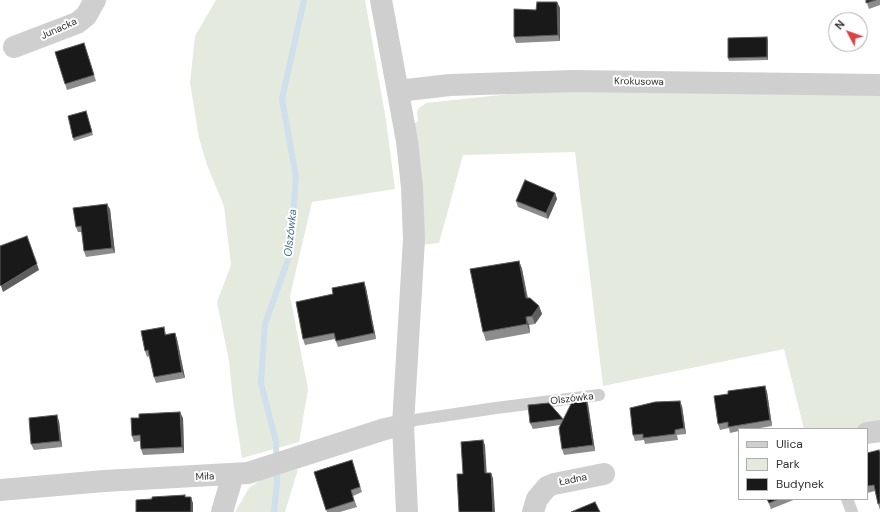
<!DOCTYPE html>
<html>
<head>
<meta charset="utf-8">
<style>
  body { margin:0 }
  #map { position:relative; width:880px; height:512px; overflow:hidden; background:#fff; font-family:"DM Sans",sans-serif }
  canvas { display:block }
  .legend { position:absolute; left:738px; top:428px; width:130px; height:72px; box-sizing:border-box; background:#fff; border:1px solid #adadad; margin:0; padding:5px 7px; list-style:none; font-size:12px; color:#323232 }
  .legend li { display:flex; align-items:center; gap:8px; height:20px }
  .legend b { width:20px; border:1px solid #adadad }
  .north { position:absolute; left:828px; top:12px; width:40px; height:40px; box-sizing:border-box; background:#fff; border:1px solid #adadad; border-radius:50%; rotate:311deg; font-size:11px; font-weight:700; line-height:16px; text-align:center; color:#323232 }
  .north::after { content:''; display:block; margin:auto; width:14px; height:18px; background:#da4243; clip-path:polygon(50% 0,100% 100%,50% 72%,0 100%) }
</style>
</head>
<body>
<div id="map">
<canvas width="880" height="512"></canvas>
<ul class="legend">
<li><b style="height:5px;background:#cfcfcf"></b>Ulica</li>
<li><b style="height:11px;background:#e4eade"></b>Park</li>
<li><b style="height:11px;background:#191919"></b>Budynek</li>
</ul>
<div class="north">N</div>
</div>
<script>
const c = document.querySelector('canvas').getContext('2d');
c.lineJoin = 'round';
function paint(path, color) {
  c.fillStyle = color;
  c.fill(path, 'evenodd');
}
function toPath(rows) {
  const path = new Path2D();
  for (const r of rows) {
    path.moveTo(r[0], r[1]);
    for (let i = 2; i < r.length; i += 2) path.lineTo(r[i], r[i + 1]);
  }
  return path;
}
function strokePath(path, color, width, dash) {
  c.strokeStyle = color;
  c.lineWidth = width;
  c.lineCap = dash ? 'butt' : 'round';
  c.setLineDash(dash || []);
  c.stroke(path);
}
function write(font, color, halo, rows, align = 'center') {
  c.font = font + ' "DM Sans",sans-serif';
  c.lineWidth = 4;
  c.setLineDash([]);
  c.textBaseline = 'middle';
  c.strokeStyle = halo;
  c.fillStyle = color;
  for (const [text, x, y, turn = 0] of rows) {
    c.save();
    c.translate(x, y);
    c.rotate((+turn || 0) * Math.PI / 180);
    c.textAlign = isNaN(turn) ? turn : align;
    if (halo) c.strokeText(text, 0, 0);
    c.fillText(text, 0, 0);
    c.restore();
  }
}
const green = toPath([
  [216,0,365,0,386,120,395,189,312,202,290,296,308,389,299,442,242,458,233,400,229,361,217,302,231,265,224,206,207,165,199,138,190,83,195,36],
  [528,92,880,92,880,426,858,429,804,429,784,349,603,386,575,152,463,155,439,243,421,245,413,124,418,121,417,112,419,108,426,103],
  [298,469,285,512,235,512,249,488,265,477]
]);
const stream = toPath([
  [274,512,277,483,276,442,261,383,265,324,290,254,296,177,282,99,304,0]
]);
const service = toPath([
  [403,425,415,420,496,408,599,395],
  [847,499,852,512]
]);
const minor = toPath([
  [381,0,407,141,412,187,414,239,403,425,407,512],
  [14,47,77,23,86,16,95,0],
  [398,91,450,85,573,81,880,85],
  [867,433,880,431],
  [0,490,104,481,248,473,385,429,403,425],
  [222,512,233,475],
  [533,512,537,499,547,487,554,484,604,474]
]);
const wall = toPath([
  [866,0,880,0,880,5,869,9],
  [557,2,560,8,560,41,516,43,514,37,536,10],
  [768,40,768,60,729,61,728,58],
  [86,49,96,81,67,90,55,52],
  [86,111,93,135,74,141,73,138],
  [555,193,557,199,548,219,518,207,516,201],
  [110,209,115,253,86,257,84,251,82,232,78,232,76,227],
  [519,261,522,269,528,298,539,306,542,314,535,324,529,325,530,333,486,341,483,332],
  [364,282,366,288,376,339,338,347,335,339,305,345,303,339,333,294],
  [164,327,166,334,175,333,177,339,185,378,156,383,154,377,150,356,147,357,145,351],
  [765,386,767,392,772,426,754,429,739,429,739,431,730,433,729,428,720,430,718,424,728,394],
  [549,403,563,419,588,404,595,451,564,455,562,449,560,425,533,429,530,423],
  [682,406,686,434,677,435,678,440,661,442,645,444,644,440,635,441,633,435],
  [183,418,184,453,143,455,141,449,140,441,134,442,132,436],
  [59,421,62,447,34,450,31,444],
  [880,452,880,510,878,504,875,491,867,493,867,453],
  [352,460,362,492,353,496,357,507,340,512,327,512,314,472],
  [767,499,796,499,771,509]
]);
const shadedWall = toPath([
  [557,2,560,8,560,41,558,35],
  [767,37,768,40,768,60,767,57],
  [555,193,557,199,548,219,546,213],
  [107,204,110,209,115,253,112,248],
  [519,261,522,269,529,307,526,298],
  [37,264,39,270,3,292,1,286],
  [364,282,366,288,376,339,374,333],
  [539,306,542,314,535,324,532,316],
  [526,317,529,325,530,333,527,324],
  [175,333,177,339,185,378,182,372],
  [765,386,767,392,772,426,770,420],
  [586,398,588,404,595,451,593,445],
  [680,401,682,406,686,434,684,428],
  [180,412,183,418,184,453,182,447],
  [57,415,59,421,62,447,60,441],
  [483,440,485,445,487,478,485,473],
  [491,473,493,478,495,512,493,512],
  [191,497,193,503,193,512,191,512]
]);
const building = toPath([
  [866,0,876,0,866,3,866,0],
  [537,2,557,2,558,35,514,37,514,9,536,10,537,2],
  [767,37,767,57,728,58,728,38,767,37],
  [84,43,94,75,65,84,55,52,84,43],
  [86,111,92,132,73,138,68,116,86,111],
  [525,180,555,193,546,213,516,201,525,180],
  [107,204,112,248,84,251,81,226,76,227,73,208,107,204],
  [27,236,37,264,1,286,0,285,0,246,27,236],
  [519,261,526,298,530,298,539,306,532,316,526,317,527,324,483,332,470,269,519,261],
  [364,282,374,333,336,341,334,333,303,339,296,302,333,294,332,288,364,282],
  [164,327,165,335,175,333,182,372,154,377,148,350,145,351,141,331,164,327],
  [765,386,770,420,728,427,728,422,718,424,714,396,728,394,728,391,765,386],
  [586,398,593,445,562,449,559,428,573,400,586,398],
  [680,401,684,428,675,430,675,434,643,438,643,434,633,435,630,408,655,402,680,401],
  [549,403,563,419,530,423,528,405,549,403],
  [180,412,182,447,141,449,140,435,132,436,131,418,139,418,139,414,180,412],
  [57,415,60,441,31,444,29,418,57,415],
  [483,440,485,473,491,473,493,512,459,512,457,474,463,474,461,442,483,440],
  [879,450,880,453,880,503,878,504,874,485,867,486,867,453,879,450],
  [352,460,360,487,351,490,354,501,326,510,314,472,352,460],
  [185,495,185,497,191,497,191,512,136,512,136,500,152,499,152,497,185,495],
  [767,499,779,499,769,503,767,499],
  [595,502,600,512,571,512,595,502]
]);
const streetNames = [
  ["Junacka",59,29,-24],
  ["Krokusowa",639,82,1],
  ["Olszówka",572,399,-7],
  ["Miła",205,477,-3],
  ["Ładna",573,480,-12]
];
const waterNames = [
  ["Olszówka",291,233,-84]
];
paint(green, '#e4eade');
strokePath(stream, '#cfdfeb', 6);
strokePath(service, '#cfcfcf', 12);
strokePath(minor, '#cfcfcf', 22);
paint(wall, '#8c8c8c');
paint(shadedWall, '#5e5e5e');
paint(building, '#191919');
strokePath(building, '#5e5e5e', 1);
write('10px', '#323232', '#fff', streetNames);
write('italic 11px', '#446d90', '#fff', waterNames);
</script>
</body>
</html>
